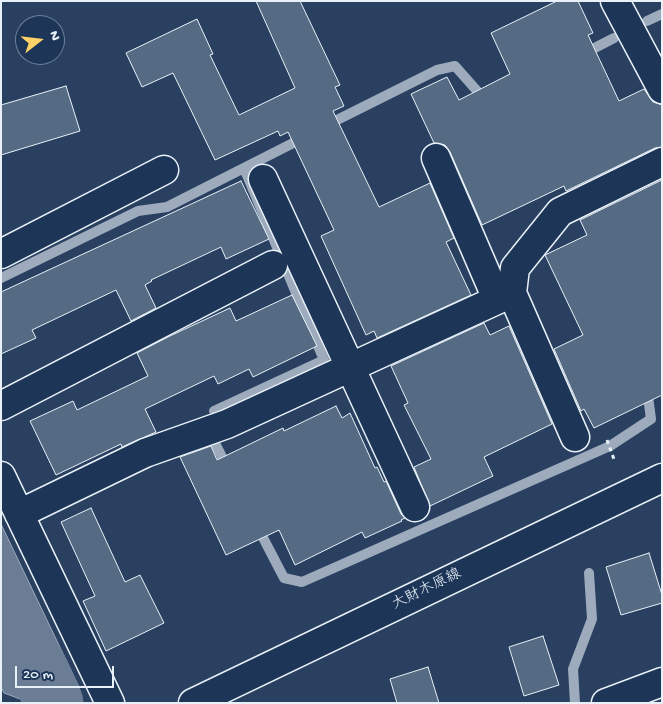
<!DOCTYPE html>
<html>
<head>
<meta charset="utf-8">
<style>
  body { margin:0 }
  #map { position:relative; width:663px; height:704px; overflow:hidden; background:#294061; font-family:"Gochi Hand",sans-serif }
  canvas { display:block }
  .frame { position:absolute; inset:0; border:2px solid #e8f1f8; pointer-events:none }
  .north { position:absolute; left:15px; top:15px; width:50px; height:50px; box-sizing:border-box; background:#1d3557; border:1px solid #6e8097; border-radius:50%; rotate:74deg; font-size:14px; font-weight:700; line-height:20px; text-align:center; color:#e8f1f8 }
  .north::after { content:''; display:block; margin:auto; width:18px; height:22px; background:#ffd166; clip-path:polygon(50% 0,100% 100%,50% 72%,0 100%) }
  .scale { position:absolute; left:15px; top:666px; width:99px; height:22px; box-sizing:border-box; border:2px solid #e8f1f8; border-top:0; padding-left:6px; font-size:15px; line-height:18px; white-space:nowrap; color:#e8f1f8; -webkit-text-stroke:4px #1d3557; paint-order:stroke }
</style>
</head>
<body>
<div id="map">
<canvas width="663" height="704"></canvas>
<div class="frame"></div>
<div class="north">N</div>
<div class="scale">20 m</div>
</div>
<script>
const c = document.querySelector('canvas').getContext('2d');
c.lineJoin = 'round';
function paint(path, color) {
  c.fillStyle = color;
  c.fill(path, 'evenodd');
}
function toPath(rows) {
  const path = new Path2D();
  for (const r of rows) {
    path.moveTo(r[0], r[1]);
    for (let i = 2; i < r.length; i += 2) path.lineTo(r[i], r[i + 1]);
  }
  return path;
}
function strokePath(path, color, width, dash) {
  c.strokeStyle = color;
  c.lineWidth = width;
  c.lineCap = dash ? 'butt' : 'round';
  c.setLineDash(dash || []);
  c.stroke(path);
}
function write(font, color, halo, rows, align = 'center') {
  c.font = font + ' "Gochi Hand","Klee One",sans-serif';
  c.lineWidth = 4;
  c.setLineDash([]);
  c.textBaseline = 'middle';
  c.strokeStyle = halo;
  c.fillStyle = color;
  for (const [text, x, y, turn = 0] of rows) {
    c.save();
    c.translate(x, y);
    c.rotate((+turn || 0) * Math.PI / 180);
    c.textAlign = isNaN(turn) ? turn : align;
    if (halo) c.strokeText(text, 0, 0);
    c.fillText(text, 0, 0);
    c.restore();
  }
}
const water = toPath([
  [1,524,79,687,37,703,31,703,4,693,1,687,1,524]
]);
const stream = toPath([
  [647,21,662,14],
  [583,54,614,38],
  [327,125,437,70,455,66,486,101],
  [1,278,138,211,167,207,305,137],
  [214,411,324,360,244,168],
  [214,441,228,469],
  [257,526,284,578,302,582,610,446,651,419,647,389],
  [575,703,573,669,592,619,589,573]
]);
const river = toPath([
  [1,605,40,672,54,703]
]);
const building = toPath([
  [256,1,300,1,340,85,335,87,344,106,333,111,379,207,430,183,454,238,446,242,471,295,377,338,374,331,366,335,321,236,334,230,288,132,280,136,278,131,215,160,173,73,142,87,126,53,197,19,213,54,210,55,239,115,295,88,256,1],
  [557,1,578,1,593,33,588,35,619,101,644,89,653,102,662,105,662,147,655,148,566,191,564,186,482,225,450,152,445,145,434,143,411,94,447,77,459,100,510,74,491,33,557,1],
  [66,86,80,131,1,155,1,105,66,86],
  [662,180,662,395,594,428,584,409,581,411,554,349,583,335,545,255,587,235,580,220,662,180],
  [241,181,269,239,226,259,221,247,151,280,152,281,145,285,156,308,131,321,116,290,32,330,36,338,1,354,1,292,241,181],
  [292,295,317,346,253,377,249,369,218,384,214,376,145,409,156,432,122,447,121,444,56,475,30,421,73,401,77,410,148,376,137,353,170,336,230,308,236,321,292,295],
  [484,323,490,335,509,326,552,424,484,457,493,476,430,506,414,467,431,459,404,405,408,403,391,366,484,323],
  [336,406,342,418,350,413,375,468,377,467,384,482,386,481,401,514,405,518,401,520,402,521,365,538,362,532,295,565,279,530,226,555,180,457,211,446,217,460,283,428,284,431,336,406],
  [91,508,125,582,140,575,164,623,106,651,83,601,95,596,61,522,91,508],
  [649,553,662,595,662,603,621,615,606,567,649,553],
  [543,636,559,685,524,696,509,647,543,636],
  [428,667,439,703,397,703,390,679,428,667]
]);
const path = toPath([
  [607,440,615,462]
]);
const minor = toPath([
  [615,1,662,89],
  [436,158,497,299],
  [263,179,415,507],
  [1,254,164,170],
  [512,293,575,437],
  [1,406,273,265],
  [1,476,110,703],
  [19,514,145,453,227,424,512,293,515,268,560,212,662,162],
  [606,703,662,682]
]);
const tertiary = toPath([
  [193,703,662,478]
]);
const streetNames = [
  ["大財木原線",427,590,-26]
];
paint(water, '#6b7c95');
strokePath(water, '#9dabbd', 1);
strokePath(stream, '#9dabbd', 10);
strokePath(river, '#6b7c95', 59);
paint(building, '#556a83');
strokePath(building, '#e8f1f8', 1);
strokePath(minor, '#e8f1f8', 31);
strokePath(tertiary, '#e8f1f8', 31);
strokePath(path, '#e8f1f8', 3, [4, 4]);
strokePath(minor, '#1d3557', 28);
strokePath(tertiary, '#1d3557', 28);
write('15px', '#e8f1f8', '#1d3557', streetNames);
</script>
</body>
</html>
